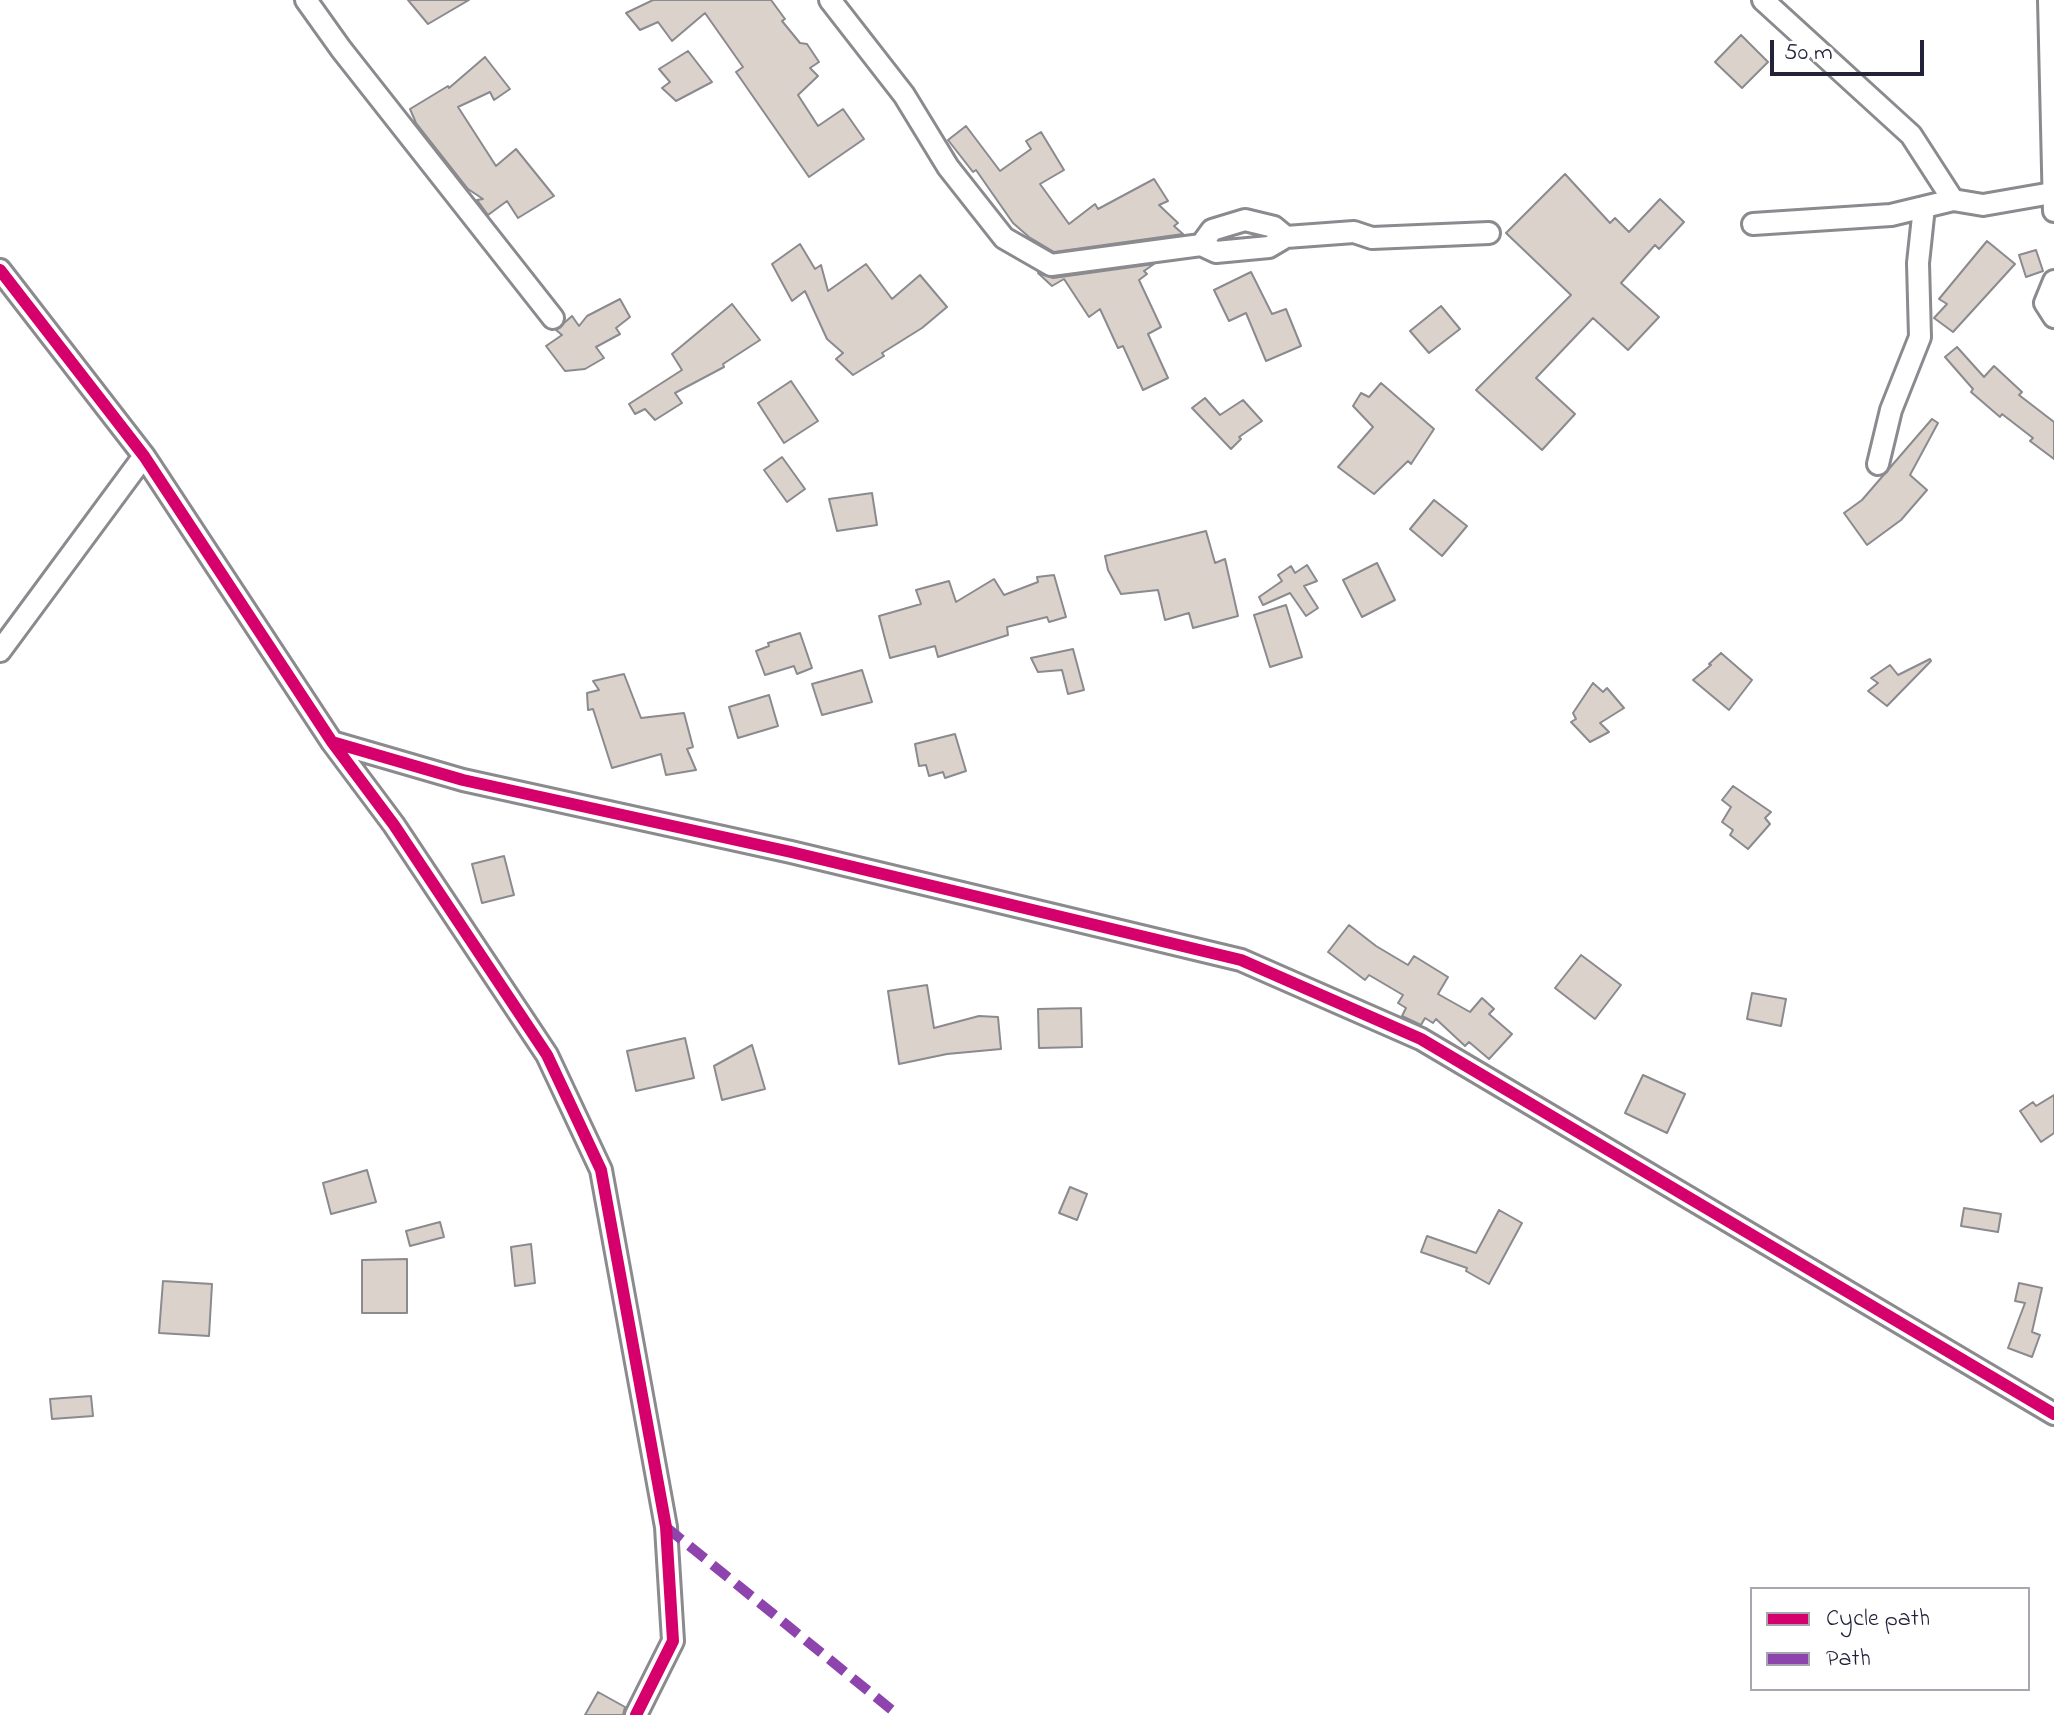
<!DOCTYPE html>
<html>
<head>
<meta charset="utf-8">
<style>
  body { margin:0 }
  #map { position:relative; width:2054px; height:1715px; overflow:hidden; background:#fff; font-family:"Indie Flower",sans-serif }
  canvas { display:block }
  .legend { position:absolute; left:1750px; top:1587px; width:280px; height:104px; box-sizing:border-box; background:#fff; border:2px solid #a7a7b1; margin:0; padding:10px 14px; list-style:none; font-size:24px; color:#22223b }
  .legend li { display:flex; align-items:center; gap:16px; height:40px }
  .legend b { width:40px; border:2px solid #a7a7b1 }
  .scale { position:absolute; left:1770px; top:40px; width:154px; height:36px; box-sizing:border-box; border:4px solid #22223b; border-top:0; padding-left:10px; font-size:24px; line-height:28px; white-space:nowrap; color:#22223b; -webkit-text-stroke:6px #fff; paint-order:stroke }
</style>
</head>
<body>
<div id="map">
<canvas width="2054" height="1715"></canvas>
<ul class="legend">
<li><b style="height:10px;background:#d6006c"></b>Cycle path</li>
<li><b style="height:10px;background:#8e44ad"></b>Path</li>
</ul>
<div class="scale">50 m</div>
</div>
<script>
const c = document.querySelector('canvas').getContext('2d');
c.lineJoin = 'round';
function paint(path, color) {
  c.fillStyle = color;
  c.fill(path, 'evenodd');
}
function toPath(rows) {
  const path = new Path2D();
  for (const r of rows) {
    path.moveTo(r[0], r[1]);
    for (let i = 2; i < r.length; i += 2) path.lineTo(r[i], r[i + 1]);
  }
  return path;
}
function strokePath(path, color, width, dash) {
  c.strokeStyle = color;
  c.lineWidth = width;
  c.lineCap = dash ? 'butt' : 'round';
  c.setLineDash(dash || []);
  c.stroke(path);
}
const building = toPath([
  [408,0,469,0,428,24,408,0],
  [653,0,771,0,785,19,782,21,800,43,807,44,819,62,810,68,818,76,798,95,818,126,843,109,864,139,809,177,736,72,743,67,705,13,672,41,658,22,640,30,626,13,653,0],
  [1741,35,1768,62,1742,88,1715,62,1741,35],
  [688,51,712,82,676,101,662,88,670,82,659,69,688,51],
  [485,57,510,89,494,100,490,92,458,107,496,166,516,149,554,196,518,218,507,201,488,215,477,200,483,199,468,189,416,123,410,109,448,86,449,88,485,57],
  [966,126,1000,171,1031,149,1026,141,1041,132,1064,170,1040,184,1069,224,1095,204,1098,209,1154,179,1168,201,1159,205,1178,223,1174,226,1183,234,1054,252,1029,237,1013,223,976,170,973,172,948,140,966,126],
  [1565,174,1610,223,1615,218,1629,232,1660,199,1684,222,1659,249,1655,245,1621,283,1659,317,1628,350,1593,318,1536,378,1575,414,1542,450,1476,390,1571,295,1506,233,1565,174],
  [1987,241,2015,264,1953,332,1934,318,1947,304,1939,299,1987,241],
  [800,244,815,269,821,265,828,291,866,264,892,299,920,275,947,307,922,328,882,353,884,356,853,375,836,359,843,353,827,339,805,291,792,301,772,264,800,244],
  [2036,250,2043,271,2026,277,2019,255,2036,250],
  [1154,264,1144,271,1147,274,1139,280,1161,327,1148,334,1168,378,1143,390,1123,346,1118,348,1100,309,1089,317,1064,279,1052,286,1038,273,1053,278,1154,264],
  [1251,272,1272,314,1286,309,1301,346,1266,361,1246,313,1229,321,1214,290,1251,272],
  [620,299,630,317,616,328,620,334,596,347,604,358,585,369,565,371,546,346,562,335,556,330,572,316,579,326,587,316,620,299],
  [732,304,760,340,723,364,724,367,675,393,682,403,655,420,645,409,635,414,629,404,682,370,672,354,732,304],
  [1441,306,1460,329,1429,353,1410,331,1441,306],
  [1957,347,1984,377,1994,366,2022,392,2019,395,2054,422,2054,459,2030,441,2033,438,2002,414,2000,417,1971,392,1973,389,1945,357,1957,347],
  [791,381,818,421,784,443,758,403,791,381],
  [1381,383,1434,429,1411,464,1408,461,1374,494,1338,467,1373,427,1353,406,1361,393,1369,397,1381,383],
  [1205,398,1220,415,1243,400,1262,421,1239,437,1241,439,1231,449,1192,408,1205,398],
  [1932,419,1938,423,1910,475,1927,490,1901,520,1867,545,1844,513,1862,500,1932,419],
  [782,457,805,489,787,502,764,470,782,457],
  [872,493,877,525,837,531,829,499,872,493],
  [1434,500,1467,526,1442,556,1410,529,1434,500],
  [1206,531,1215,563,1225,559,1238,616,1193,628,1189,613,1165,620,1158,590,1121,594,1108,570,1105,556,1206,531],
  [1377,563,1395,600,1362,617,1343,580,1377,563],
  [1307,565,1317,581,1304,586,1318,608,1306,616,1290,593,1263,605,1259,597,1282,581,1278,575,1291,566,1295,573,1307,565],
  [1054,575,1066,617,1049,622,1047,617,1007,627,1008,635,938,657,935,646,890,658,879,616,921,604,916,590,949,581,956,602,994,579,1004,595,1038,582,1037,577,1054,575],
  [1286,605,1302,657,1270,667,1254,615,1286,605],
  [800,633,812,668,797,674,794,666,765,675,756,651,769,646,768,643,800,633],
  [1073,649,1084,690,1068,694,1062,670,1038,672,1031,658,1073,649],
  [1721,653,1752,680,1729,710,1693,680,1711,665,1709,664,1721,653],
  [1930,659,1931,661,1887,706,1868,691,1878,683,1871,678,1890,665,1898,675,1930,659],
  [862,670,872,702,822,715,812,684,862,670],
  [624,674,641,718,684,713,693,747,687,749,696,770,666,775,661,754,612,768,593,709,588,710,587,693,599,690,593,681,624,674],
  [1593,683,1603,692,1607,688,1624,708,1600,723,1609,732,1590,742,1571,722,1576,719,1573,713,1593,683],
  [769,695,778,726,738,738,729,707,769,695],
  [955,734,966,771,945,778,943,772,929,776,926,765,919,766,915,744,955,734],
  [1733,786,1771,812,1765,818,1770,824,1748,849,1730,835,1733,830,1722,822,1731,807,1722,800,1733,786],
  [504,856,514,895,482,903,472,864,504,856],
  [1349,925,1376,946,1408,965,1414,956,1448,977,1438,994,1470,1012,1482,998,1494,1009,1489,1014,1512,1034,1489,1059,1469,1042,1465,1046,1436,1019,1433,1023,1425,1018,1421,1025,1402,1016,1406,1008,1398,1003,1403,995,1369,975,1365,980,1328,952,1349,925],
  [1581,955,1621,985,1595,1019,1555,988,1581,955],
  [927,985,934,1028,979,1016,998,1017,1001,1049,947,1054,899,1064,888,991,927,985],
  [1752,993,1786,999,1781,1026,1747,1019,1752,993],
  [1081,1008,1082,1047,1039,1048,1038,1009,1081,1008],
  [685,1038,694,1078,636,1091,627,1051,685,1038],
  [752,1045,765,1089,722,1100,714,1066,752,1045],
  [1643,1075,1685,1094,1667,1133,1625,1113,1643,1075],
  [2054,1095,2054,1133,2041,1142,2020,1111,2033,1102,2036,1106,2054,1095],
  [367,1170,376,1202,331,1214,323,1183,367,1170],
  [1070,1187,1087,1194,1077,1220,1059,1213,1070,1187],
  [1964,1208,2001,1214,1998,1232,1961,1226,1964,1208],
  [1499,1210,1522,1223,1489,1284,1466,1271,1467,1268,1421,1252,1427,1236,1476,1253,1499,1210],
  [440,1222,444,1237,410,1246,406,1231,440,1222],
  [531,1244,535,1283,515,1286,511,1247,531,1244],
  [407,1259,407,1313,362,1313,362,1260,407,1259],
  [163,1281,212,1284,209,1336,159,1333,163,1281],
  [2019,1283,2042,1288,2032,1332,2040,1335,2032,1357,2008,1348,2025,1303,2015,1301,2019,1283],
  [91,1396,93,1416,52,1419,50,1399,91,1396],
  [598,1692,625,1707,623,1715,585,1715,598,1692]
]);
const street = toPath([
  [306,0,341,49,553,318],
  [830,0,904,95,948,167,1004,238,1051,265,1201,245,1216,252,1269,247,1286,237,1354,232,1372,238,1489,233],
  [1763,0,1911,135,1953,200],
  [2049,0,2054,211],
  [1753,224,1891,215,1953,200,1983,205,2052,193],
  [1201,245,1212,230,1245,220,1274,227,1286,237],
  [0,270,144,456,332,742,394,825,547,1055,601,1170,666,1527,673,1641,636,1715],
  [2054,281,2045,303,2054,317],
  [1878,464,1891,410,1920,337,1918,263,1924,207],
  [0,651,144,456],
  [332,742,463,780,791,852,1241,960,1421,1039,2054,1414]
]);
const quiet = toPath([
  [666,1527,898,1715]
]);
const cycleway = toPath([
  [0,270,144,456,332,742,394,825,547,1055,601,1170,666,1527,673,1641,636,1715],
  [332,742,463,780,791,852,1241,960,1421,1039,2054,1414]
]);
paint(building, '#dbd2cc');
strokePath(building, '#8a8a8f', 2);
strokePath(street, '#8a8a8f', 26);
strokePath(street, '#fff', 20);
strokePath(quiet, '#8e44ad', 10, [20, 10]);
strokePath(cycleway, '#d6006c', 12);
</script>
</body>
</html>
